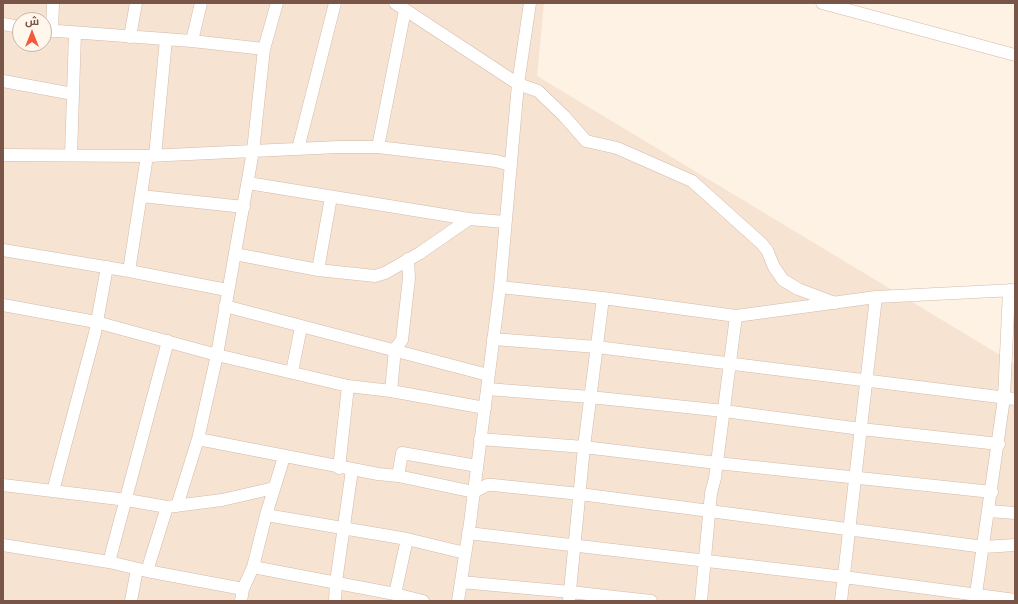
<!DOCTYPE html>
<html>
<head>
<meta charset="utf-8">
<style>
  body { margin:0 }
  #map { position:relative; width:1018px; height:604px; overflow:hidden; background:#fef2e4; font-family:Barlow,Cairo,sans-serif }
  canvas { display:block }
  .frame { position:absolute; inset:0; border:4px solid #795547; pointer-events:none }
  .north { position:absolute; left:12px; top:12px; width:40px; height:40px; box-sizing:border-box; background:#fff6ec; border:1px solid #c9b6aa; border-radius:50%; rotate:0deg; font-size:11px; font-weight:700; line-height:16px; text-align:center; color:#795547 }
  .north::after { content:''; display:block; margin:auto; width:14px; height:18px; background:#f3593e; clip-path:polygon(50% 0,100% 100%,50% 72%,0 100%) }
</style>
</head>
<body>
<div id="map">
<canvas width="1018" height="604"></canvas>
<div class="frame"></div>
<div class="north">ش</div>
</div>
<script>
const c = document.querySelector('canvas').getContext('2d');
c.lineJoin = 'round';
function paint(path, color) {
  c.fillStyle = color;
  c.fill(path, 'evenodd');
}
function toPath(rows) {
  const path = new Path2D();
  for (const r of rows) {
    path.moveTo(r[0], r[1]);
    for (let i = 2; i < r.length; i += 2) path.lineTo(r[i], r[i + 1]);
  }
  return path;
}
function strokePath(path, color, width, dash) {
  c.strokeStyle = color;
  c.lineWidth = width;
  c.lineCap = dash ? 'butt' : 'round';
  c.setLineDash(dash || []);
  c.stroke(path);
}
const residential = toPath([
  [3,3,544,3,537,76,1015,364,1015,601,3,601],
  [20,20,44,20,44,44,20,44]
]);
const minor = toPath([
  [395,3,518,84,538,91,564,116,586,141,617,148,692,181,761,243,767,250,774,267,783,280,798,289,835,303],
  [822,3,1015,55],
  [3,24,20,27],
  [44,30,192,41,264,49],
  [52,31,53,3],
  [130,37,136,3],
  [192,41,201,3],
  [3,81,73,94],
  [378,147,405,10],
  [298,149,335,3],
  [3,155,147,156,338,147,378,147,496,161,510,165],
  [71,155,75,33],
  [155,156,166,39],
  [248,183,469,219,505,222],
  [141,196,244,207],
  [3,250,129,271,227,290],
  [235,254,318,270,375,276,385,273,420,253,469,219],
  [318,270,331,197],
  [129,271,147,156],
  [500,287,603,298,736,316,876,297,1015,290],
  [3,305,96,322,217,355,348,386,391,391,485,408],
  [225,306,488,375],
  [493,339,597,347,1015,399],
  [292,372,301,327],
  [487,389,590,397,724,411,861,429,999,444],
  [391,391,395,349,402,340,409,278,408,259],
  [198,439,378,474,398,476,402,453,477,466],
  [480,439,584,447,717,463,992,492],
  [339,468,348,386],
  [398,476,474,492,487,485,493,485,580,494,984,547,1015,545],
  [3,485,127,500,167,507,222,500,274,488],
  [53,491,95,333,107,267],
  [177,506,198,439,217,355,253,151,264,49,277,3],
  [989,511,1015,513],
  [266,515,407,539,465,553],
  [468,533,844,577,1015,600],
  [3,545,109,562,147,571,243,589],
  [109,562,168,341],
  [253,567,395,594,423,601],
  [147,571,167,507],
  [461,582,570,592,651,601],
  [395,594,407,539],
  [131,601,137,569],
  [241,601,243,589,253,567,266,515,284,457],
  [335,601,336,582,352,470],
  [458,601,470,523,500,287,518,84,530,3],
  [569,601,584,447,603,298],
  [701,601,711,493,715,478,736,316],
  [841,601,876,297],
  [975,601,1004,398,1009,290]
]);
paint(residential, '#f6e3d1');
strokePath(minor, '#d3baab', 13);
strokePath(minor, '#fff', 12);
</script>
</body>
</html>
